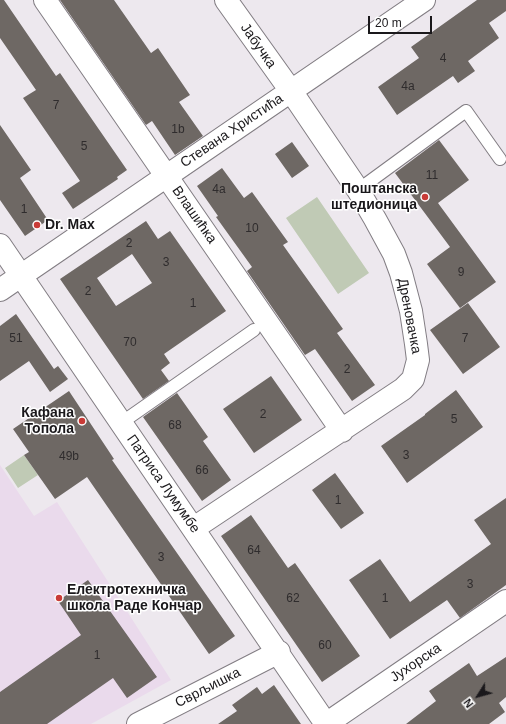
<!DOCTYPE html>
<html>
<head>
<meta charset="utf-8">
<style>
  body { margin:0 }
  #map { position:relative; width:506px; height:724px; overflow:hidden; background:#ede8ee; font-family:Arial,sans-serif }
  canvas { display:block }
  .north { position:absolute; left:458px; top:676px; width:40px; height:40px; -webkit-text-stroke:3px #fff; paint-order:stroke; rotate:233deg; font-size:11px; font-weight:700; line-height:16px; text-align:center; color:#1a181b }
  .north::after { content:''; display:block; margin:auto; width:14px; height:18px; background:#1a181b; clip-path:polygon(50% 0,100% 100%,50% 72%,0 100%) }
  .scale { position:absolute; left:368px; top:16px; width:64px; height:18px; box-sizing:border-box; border:2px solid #1a181b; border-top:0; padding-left:5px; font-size:12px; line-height:14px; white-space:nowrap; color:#1a181b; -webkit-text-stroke:3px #fff; paint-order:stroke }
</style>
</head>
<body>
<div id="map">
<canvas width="506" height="724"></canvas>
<div class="north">N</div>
<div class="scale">20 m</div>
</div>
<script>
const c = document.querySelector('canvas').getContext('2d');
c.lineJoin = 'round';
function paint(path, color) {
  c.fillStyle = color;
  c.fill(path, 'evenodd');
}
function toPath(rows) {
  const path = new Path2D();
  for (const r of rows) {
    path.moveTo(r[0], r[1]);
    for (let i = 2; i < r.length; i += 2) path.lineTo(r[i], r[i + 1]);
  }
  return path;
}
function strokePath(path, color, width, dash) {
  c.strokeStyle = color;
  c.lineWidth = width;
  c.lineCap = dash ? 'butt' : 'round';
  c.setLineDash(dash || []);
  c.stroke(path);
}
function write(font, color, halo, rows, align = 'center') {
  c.font = font + ' Arial,sans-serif';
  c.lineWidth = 3;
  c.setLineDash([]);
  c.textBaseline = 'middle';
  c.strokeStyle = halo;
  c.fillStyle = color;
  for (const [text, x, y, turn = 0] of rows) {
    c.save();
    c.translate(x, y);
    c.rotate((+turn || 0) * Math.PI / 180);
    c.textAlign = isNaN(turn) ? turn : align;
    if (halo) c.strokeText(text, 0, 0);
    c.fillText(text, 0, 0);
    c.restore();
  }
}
const education = toPath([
  [0,465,34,516,57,502,171,680,91,724,0,724]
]);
const green = toPath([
  [317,197,369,273,338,294,286,218],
  [24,455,38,475,18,488,5,468]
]);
const building = toPath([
  [0,0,4,0,56,76,60,73,127,170,117,177,118,179,73,209,62,193,80,181,23,98,36,90,0,38],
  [60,0,114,0,151,53,158,48,190,95,179,102,203,136,175,155,152,121,146,125],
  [477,0,506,0,506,11,489,23,499,38,468,61,475,71,458,83,453,76,397,115,378,87,419,58,411,47],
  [0,125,31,170,20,178,48,220,25,236,0,200],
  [439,140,469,180,438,203,496,282,460,308,427,264,450,247,395,173],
  [292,142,309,166,292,178,275,154],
  [222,168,244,198,252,192,288,242,283,245,343,329,337,333,375,385,352,401,315,349,305,355,247,271,252,267,216,217,218,216,197,186],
  [146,221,158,239,170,231,226,311,164,354,170,363,161,370,169,381,143,399,60,279],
  [132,254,152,283,116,306,97,278],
  [468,303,500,347,463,374,430,330],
  [16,314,54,369,58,366,68,379,50,392,29,361,0,381,0,326],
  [271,376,302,420,254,453,223,409],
  [456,390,483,427,407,483,381,446,425,415,425,414],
  [69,391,114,459,112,460,235,636,209,654,87,477,55,499,24,455,29,452,13,429],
  [177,393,208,437,203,441,231,480,202,501,143,417],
  [335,473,364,513,341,529,312,490],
  [506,498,506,585,460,618,447,600,390,639,349,580,380,559,410,602,491,544,474,520],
  [251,515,288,568,295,563,360,656,322,682,221,536],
  [88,580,157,677,127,698,113,678,47,724,0,724,0,692,81,635,58,601],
  [506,657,506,697,499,703,505,712,489,724,406,724,436,701,429,691,469,663,477,676],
  [274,685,301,724,218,724,237,711,232,705,257,687,262,694]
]);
const lane = toPath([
  [358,190,466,111,500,159],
  [121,423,254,330]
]);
const street = toPath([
  [45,0,342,431],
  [0,245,326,724],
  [0,290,424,0],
  [194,528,403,389,413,379,418,360,416,344,411,311,401,273,394,254,375,219,358,190,291,91,226,0],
  [138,724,279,652],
  [326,724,506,601]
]);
const markers = [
  [425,197,4,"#c93b37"],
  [37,225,4,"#c93b37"],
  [82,421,4,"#c93b37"],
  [59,598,4,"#c93b37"]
];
const numberNames = [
  ["4",443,59],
  ["4a",408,87],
  ["7",56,106],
  ["1b",178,130],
  ["5",84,147],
  ["11",432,176],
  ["4a",219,190],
  ["1",24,210],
  ["10",252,229],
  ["2",129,244],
  ["3",166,263],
  ["9",461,273],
  ["2",88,292],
  ["1",193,304],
  ["51",16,339],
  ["7",465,339],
  ["70",130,343],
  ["2",347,370],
  ["2",263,415],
  ["5",454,420],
  ["68",175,426],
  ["3",406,456],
  ["49b",69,457],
  ["66",202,471],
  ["1",338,501],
  ["64",254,551],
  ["3",161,558],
  ["3",470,585],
  ["62",293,599],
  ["1",385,599],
  ["60",325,646],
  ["1",97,656]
];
const streetNames = [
  ["Јабучка",258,46,55],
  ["Стевана Христића",232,131,-34],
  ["Влашићка",194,215,55],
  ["Дреновачка",409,316,79],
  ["Патриса Лумумбе",163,484,55],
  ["Јухорска",416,663,-34],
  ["Сврљишка",208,688,-27]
];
const poiNames = [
  ["Поштанска",417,189],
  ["штедионица",417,205],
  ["Dr. Max",45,225,"left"],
  ["Кафана",74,413],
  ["Топола",74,429],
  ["Електротехничка",67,590,"left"],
  ["школа Раде Кончар",67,606,"left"]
];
paint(education, '#eadaec');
paint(green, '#c0cab5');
paint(building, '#6e6864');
strokePath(lane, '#827d83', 14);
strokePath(street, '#827d83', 24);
strokePath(lane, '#fff', 12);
strokePath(street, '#fff', 22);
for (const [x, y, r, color] of markers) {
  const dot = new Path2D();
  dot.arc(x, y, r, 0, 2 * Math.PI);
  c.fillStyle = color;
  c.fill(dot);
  strokePath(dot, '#fff', 1.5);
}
write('12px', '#2f2c2d', null, numberNames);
write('14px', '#1a181b', '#fff', streetNames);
write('bold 14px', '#1a181b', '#fff', poiNames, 'right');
</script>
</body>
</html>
